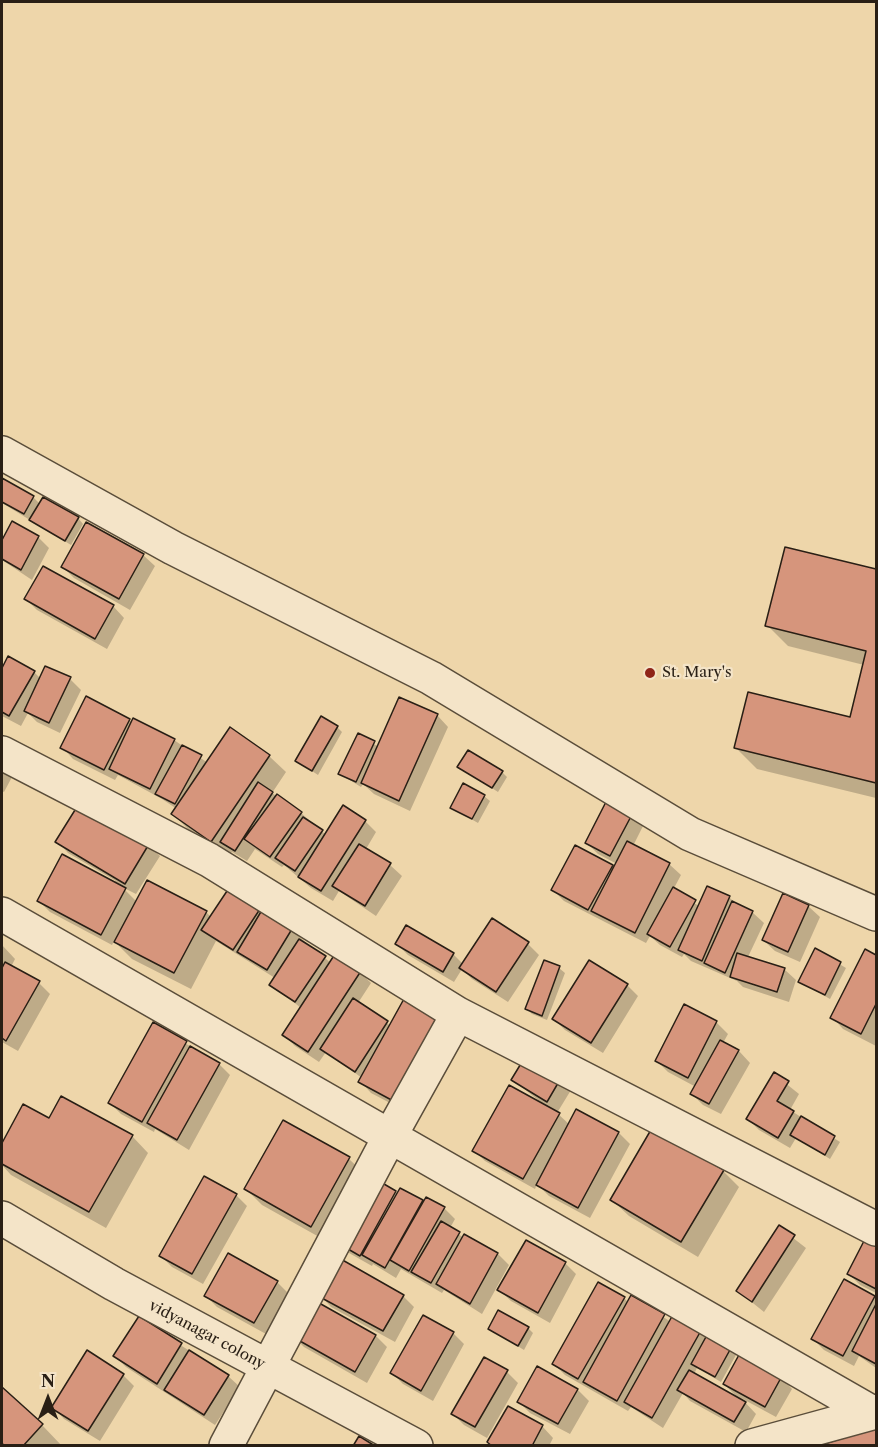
<!DOCTYPE html>
<html>
<head>
<meta charset="utf-8">
<style>
  body { margin:0 }
  #map { position:relative; width:878px; height:1447px; overflow:hidden; background:#eed6aa; font-family:"Libre Caslon Text",serif }
  canvas { display:block }
  .frame { position:absolute; inset:0; border:3px solid #291f15; pointer-events:none }
  .north { position:absolute; left:18px; top:1369px; width:60px; height:60px; -webkit-text-stroke:4px #f4e4c8; paint-order:stroke; rotate:0deg; font-size:16px; font-weight:700; line-height:24px; text-align:center; color:#291f15 }
  .north::after { content:''; display:block; margin:auto; width:21px; height:27px; background:#291f15; clip-path:polygon(50% 0,100% 100%,50% 72%,0 100%) }
</style>
</head>
<body>
<div id="map">
<canvas width="878" height="1447"></canvas>
<div class="frame"></div>
<div class="north">N</div>
</div>
<script>
const c = document.querySelector('canvas').getContext('2d');
c.lineJoin = 'round';
function paint(path, color) {
  c.fillStyle = color;
  c.fill(path, 'evenodd');
}
function toPath(rows) {
  const path = new Path2D();
  for (const r of rows) {
    path.moveTo(r[0], r[1]);
    for (let i = 2; i < r.length; i += 2) path.lineTo(r[i], r[i + 1]);
  }
  return path;
}
function strokePath(path, color, width, dash) {
  c.strokeStyle = color;
  c.lineWidth = width;
  c.lineCap = dash ? 'butt' : 'round';
  c.setLineDash(dash || []);
  c.stroke(path);
}
function write(font, color, halo, rows, align = 'center') {
  c.font = font + ' "Libre Caslon Text",serif';
  c.lineWidth = 4.5;
  c.setLineDash([]);
  c.textBaseline = 'middle';
  c.strokeStyle = halo;
  c.fillStyle = color;
  for (const [text, x, y, turn = 0] of rows) {
    c.save();
    c.translate(x, y);
    c.rotate((+turn || 0) * Math.PI / 180);
    c.textAlign = isNaN(turn) ? turn : align;
    if (halo) c.strokeText(text, 0, 0);
    c.fillText(text, 0, 0);
    c.restore();
  }
}
const shadow = toPath([
  [2,479,33,497,40,504,78,518,83,524,71,545,2,503],
  [13,523,38,537,49,548,32,580,2,560,2,543],
  [786,548,876,571,876,798,757,769,736,748,851,719,864,665,788,646,767,625],
  [143,555,155,566,130,610,74,578,63,567],
  [26,599,113,606,124,618,107,649,37,610],
  [8,659,34,672,41,679,70,679,81,690,60,733,37,722,28,713,21,726,2,716,2,671],
  [437,715,448,727,410,811,374,794,363,784,361,787,340,774,358,735,379,747],
  [129,720,174,740,208,763,269,756,286,772,272,793,301,813,326,835,365,821,376,832,366,849,390,865,402,876,376,916,339,891,333,901,311,888,284,865,282,867,255,849,247,861,232,852,228,857,190,831,173,814,177,809,162,799,118,775,115,780,73,759,62,747],
  [337,727,342,732,318,775,297,761],
  [459,767,502,772,507,777,498,792],
  [2,769,12,777,4,792,2,791],
  [484,796,490,801,478,823,452,808],
  [611,796,646,820,633,846,669,864,681,875,673,890,699,906,729,897,737,905,752,912,764,923,748,957,784,969,796,980,789,1002,743,987,737,981,691,961,684,954,682,957,660,945,650,936,646,943,564,901,553,890,612,866,614,869,617,864,598,854,586,842],
  [57,841,148,845,160,856,136,894,122,887,137,902,206,912,211,917,259,910,291,930,331,963,360,972,371,983,358,1003,391,1026,409,1113,371,1093,360,1081,362,1078,326,1052,319,1062,295,1046,284,1035,301,1008,271,984,275,978,216,941,191,989,132,959,114,941,112,945,50,912,39,901,116,881,68,853],
  [808,906,820,917,800,962,775,951,763,940],
  [492,920,528,944,539,955,508,1002,472,979,462,969,454,982,408,955,397,944,453,954,463,964],
  [2,945,15,959,11,967,39,983,50,994,18,1051,2,1042],
  [816,950,846,968,830,999,800,982],
  [865,951,876,957,876,1046,843,1029,832,1017],
  [559,968,565,973,547,1020,532,1014,527,1009],
  [627,985,638,996,603,1053,565,1030,554,1019],
  [685,1006,717,1023,728,1034,723,1043,739,1051,750,1063,721,1114,703,1105,692,1094,696,1087,668,1072,657,1061],
  [154,1024,219,1064,230,1075,189,1150,155,1129,154,1132,121,1114,110,1103],
  [526,1059,571,1090,557,1113,570,1125,577,1111,619,1133,630,1144,590,1218,549,1196,537,1184,535,1189,485,1161,474,1150,538,1100,513,1080],
  [774,1074,799,1094,790,1110,840,1142,830,1159,796,1138,790,1148,759,1130,748,1119],
  [24,1106,49,1120,132,1136,148,1153,106,1228,11,1175,2,1165,2,1146],
  [283,1122,349,1159,366,1175,328,1242,262,1205,246,1189],
  [723,1171,739,1187,698,1257,629,1216,612,1200],
  [396,1192,444,1208,455,1219,450,1228,464,1238,498,1254,509,1265,482,1314,444,1290,442,1293,401,1269,396,1278,373,1264,372,1266,349,1253,338,1242],
  [236,1195,247,1206,203,1284,172,1267,161,1256],
  [779,1227,806,1248,764,1312,738,1291],
  [866,1241,876,1246,876,1293,860,1285,848,1273],
  [565,1263,576,1274,550,1323,511,1301,499,1290],
  [277,1282,288,1293,266,1334,217,1307,206,1296],
  [320,1295,403,1296,414,1307,395,1342,331,1307],
  [632,1297,671,1322,675,1313,730,1350,736,1355,721,1382,697,1368,694,1374,739,1399,724,1384,781,1377,792,1389,776,1417,741,1398,756,1414,746,1432,690,1401,683,1393,663,1428,631,1407,628,1411,565,1375,554,1364,624,1298,629,1303],
  [874,1297,876,1299,876,1368,859,1356,854,1366,824,1350,813,1339],
  [312,1301,376,1336,387,1347,367,1383,304,1347,293,1336],
  [139,1318,228,1376,240,1387,215,1425,126,1367,115,1356],
  [528,1328,533,1333,524,1350,490,1329],
  [453,1333,464,1344,433,1401,403,1384,392,1373],
  [538,1368,578,1390,589,1401,570,1434,530,1413,519,1402],
  [507,1372,518,1383,487,1438,464,1425,453,1414],
  [123,1375,134,1386,100,1441,64,1419,53,1407],
  [2,1389,42,1425,62,1446,2,1446],
  [542,1426,553,1438,549,1446,492,1446]
]);
const building = toPath([
  [2,478,34,496,24,514,2,502,2,478],
  [43,497,79,517,65,541,29,520,43,497],
  [12,521,39,536,21,570,2,559,2,540,12,521],
  [86,522,144,554,119,599,61,567,86,522],
  [785,547,876,569,876,783,734,748,748,692,850,717,866,651,765,626,785,547],
  [43,566,114,605,95,639,24,599,43,566],
  [8,656,35,671,9,716,2,712,2,668,8,656],
  [45,666,71,677,49,723,24,711,45,666],
  [86,696,130,719,104,770,60,748,86,696],
  [399,697,438,714,399,801,361,783,399,697],
  [321,716,338,726,312,771,295,761,321,716],
  [133,718,175,739,150,789,109,769,133,718],
  [230,727,270,755,211,842,171,814,230,727],
  [358,733,375,741,356,782,338,774,358,733],
  [182,745,202,755,175,804,155,794,182,745],
  [468,750,503,771,492,788,457,767,468,750],
  [258,782,273,792,235,851,220,842,258,782],
  [463,783,485,795,472,819,450,808,463,783],
  [277,794,302,812,270,857,244,839,277,794],
  [610,794,636,807,610,856,585,843,610,794],
  [80,802,149,844,125,884,55,842,80,802],
  [343,805,366,820,321,891,298,877,343,805],
  [303,817,323,830,295,871,275,858,303,817],
  [627,841,670,863,635,933,591,911,627,841],
  [359,844,391,863,365,906,332,886,359,844],
  [575,845,613,865,588,910,551,890,575,845],
  [62,854,126,888,101,935,37,901,62,854],
  [147,880,207,911,174,973,114,942,147,880],
  [707,886,730,896,702,961,678,950,707,886],
  [673,887,696,900,670,947,647,934,673,887],
  [229,888,260,909,233,950,201,930,229,888],
  [783,893,809,905,788,952,762,940,783,893],
  [732,901,753,911,725,973,704,963,732,901],
  [262,910,292,929,267,970,237,952,262,910],
  [492,918,529,942,496,992,459,968,492,918],
  [406,925,454,953,443,972,395,944,406,925],
  [299,939,326,956,295,1002,269,985,299,939],
  [815,948,841,962,825,995,798,982,815,948],
  [865,949,876,955,876,1004,861,1034,830,1018,865,949],
  [737,953,785,968,777,992,730,977,737,953],
  [335,954,361,971,308,1052,282,1035,335,954],
  [544,960,560,966,542,1016,525,1009,544,960],
  [589,960,628,984,591,1043,552,1019,589,960],
  [5,962,40,981,6,1041,2,1038,2,968,5,962],
  [405,997,445,1019,397,1103,358,1082,405,997],
  [353,998,388,1021,355,1072,320,1049,353,998],
  [684,1004,717,1021,688,1078,655,1061,684,1004],
  [153,1022,187,1041,142,1122,108,1103,153,1022],
  [720,1040,739,1050,709,1104,690,1094,720,1040],
  [190,1046,220,1063,177,1140,147,1123,190,1046],
  [525,1057,561,1078,547,1102,511,1080,525,1057],
  [774,1072,789,1081,777,1101,794,1111,778,1138,746,1119,774,1072],
  [509,1085,560,1113,523,1179,472,1151,509,1085],
  [61,1096,133,1135,89,1212,2,1164,2,1143,23,1104,49,1118,61,1096],
  [576,1109,619,1132,578,1208,536,1185,576,1109],
  [801,1116,835,1136,825,1155,790,1135,801,1116],
  [283,1120,350,1157,311,1227,244,1189,283,1120],
  [652,1128,724,1170,681,1242,610,1200,652,1128],
  [204,1176,237,1194,192,1274,159,1256,204,1176],
  [372,1177,396,1191,360,1256,336,1242,372,1177],
  [400,1188,423,1200,385,1268,362,1255,400,1188],
  [426,1197,445,1207,409,1271,390,1260,426,1197],
  [441,1221,460,1232,431,1283,411,1272,441,1221],
  [779,1225,795,1235,752,1302,736,1291,779,1225],
  [464,1234,498,1253,470,1304,436,1284,464,1234],
  [865,1239,876,1244,876,1289,847,1274,865,1239],
  [526,1240,566,1262,538,1313,497,1290,526,1240],
  [228,1253,278,1281,254,1323,204,1296,228,1253],
  [339,1258,404,1295,383,1331,318,1296,339,1258],
  [844,1279,875,1296,843,1356,811,1339,844,1279],
  [598,1282,625,1297,578,1379,552,1364,598,1282],
  [631,1295,665,1314,617,1401,583,1382,631,1295],
  [312,1299,376,1335,355,1372,291,1336,312,1299],
  [876,1304,876,1364,852,1351,876,1304],
  [498,1310,529,1327,518,1346,488,1329,498,1310],
  [675,1311,703,1327,652,1418,624,1402,675,1311],
  [423,1315,454,1332,421,1391,390,1373,423,1315],
  [139,1316,182,1343,157,1384,113,1356,139,1316],
  [707,1335,731,1348,715,1377,691,1364,707,1335],
  [87,1350,124,1374,88,1431,51,1408,87,1350],
  [189,1350,229,1375,204,1415,164,1390,189,1350],
  [740,1353,782,1376,765,1407,723,1384,740,1353],
  [484,1357,508,1370,475,1427,451,1414,484,1357],
  [537,1366,578,1389,558,1424,517,1402,537,1366],
  [689,1370,746,1402,734,1422,677,1390,689,1370],
  [2,1387,43,1424,23,1446,4,1446,2,1443,2,1387],
  [508,1406,543,1425,532,1446,492,1446,487,1442,508,1406],
  [876,1428,876,1446,828,1446,827,1443,876,1428],
  [359,1436,375,1446,353,1446,359,1436]
]);
const minor = toPath([
  [2,453,173,548,431,678,690,834,876,914],
  [2,753,209,860,458,1014,876,1229],
  [2,914,871,1412],
  [2,1218,114,1284,416,1446],
  [226,1446,390,1136,458,1014],
  [752,1446,876,1412]
]);
const markers = [
  [650,673,6,"#8f2418"]
];
const poiNames = [
  ["St. Mary's",662,673]
];
const streetNames = [
  ["vidyanagar colony",207,1335,28]
];
paint(shadow, '#0003');
paint(building, '#d6957c');
strokePath(building, '#291f15', 1.5);
strokePath(minor, '#5a4d3a', 36);
strokePath(minor, '#f4e4c8', 33);
for (const [x, y, r, color] of markers) {
  const dot = new Path2D();
  dot.arc(x, y, r, 0, 2 * Math.PI);
  c.fillStyle = color;
  c.fill(dot);
  strokePath(dot, '#f4e4c8', 2);
}
write('15px', '#291f15', '#f4e4c8', poiNames, 'left');
write('15px', '#291f15', '#f4e4c8', streetNames);
</script>
</body>
</html>
